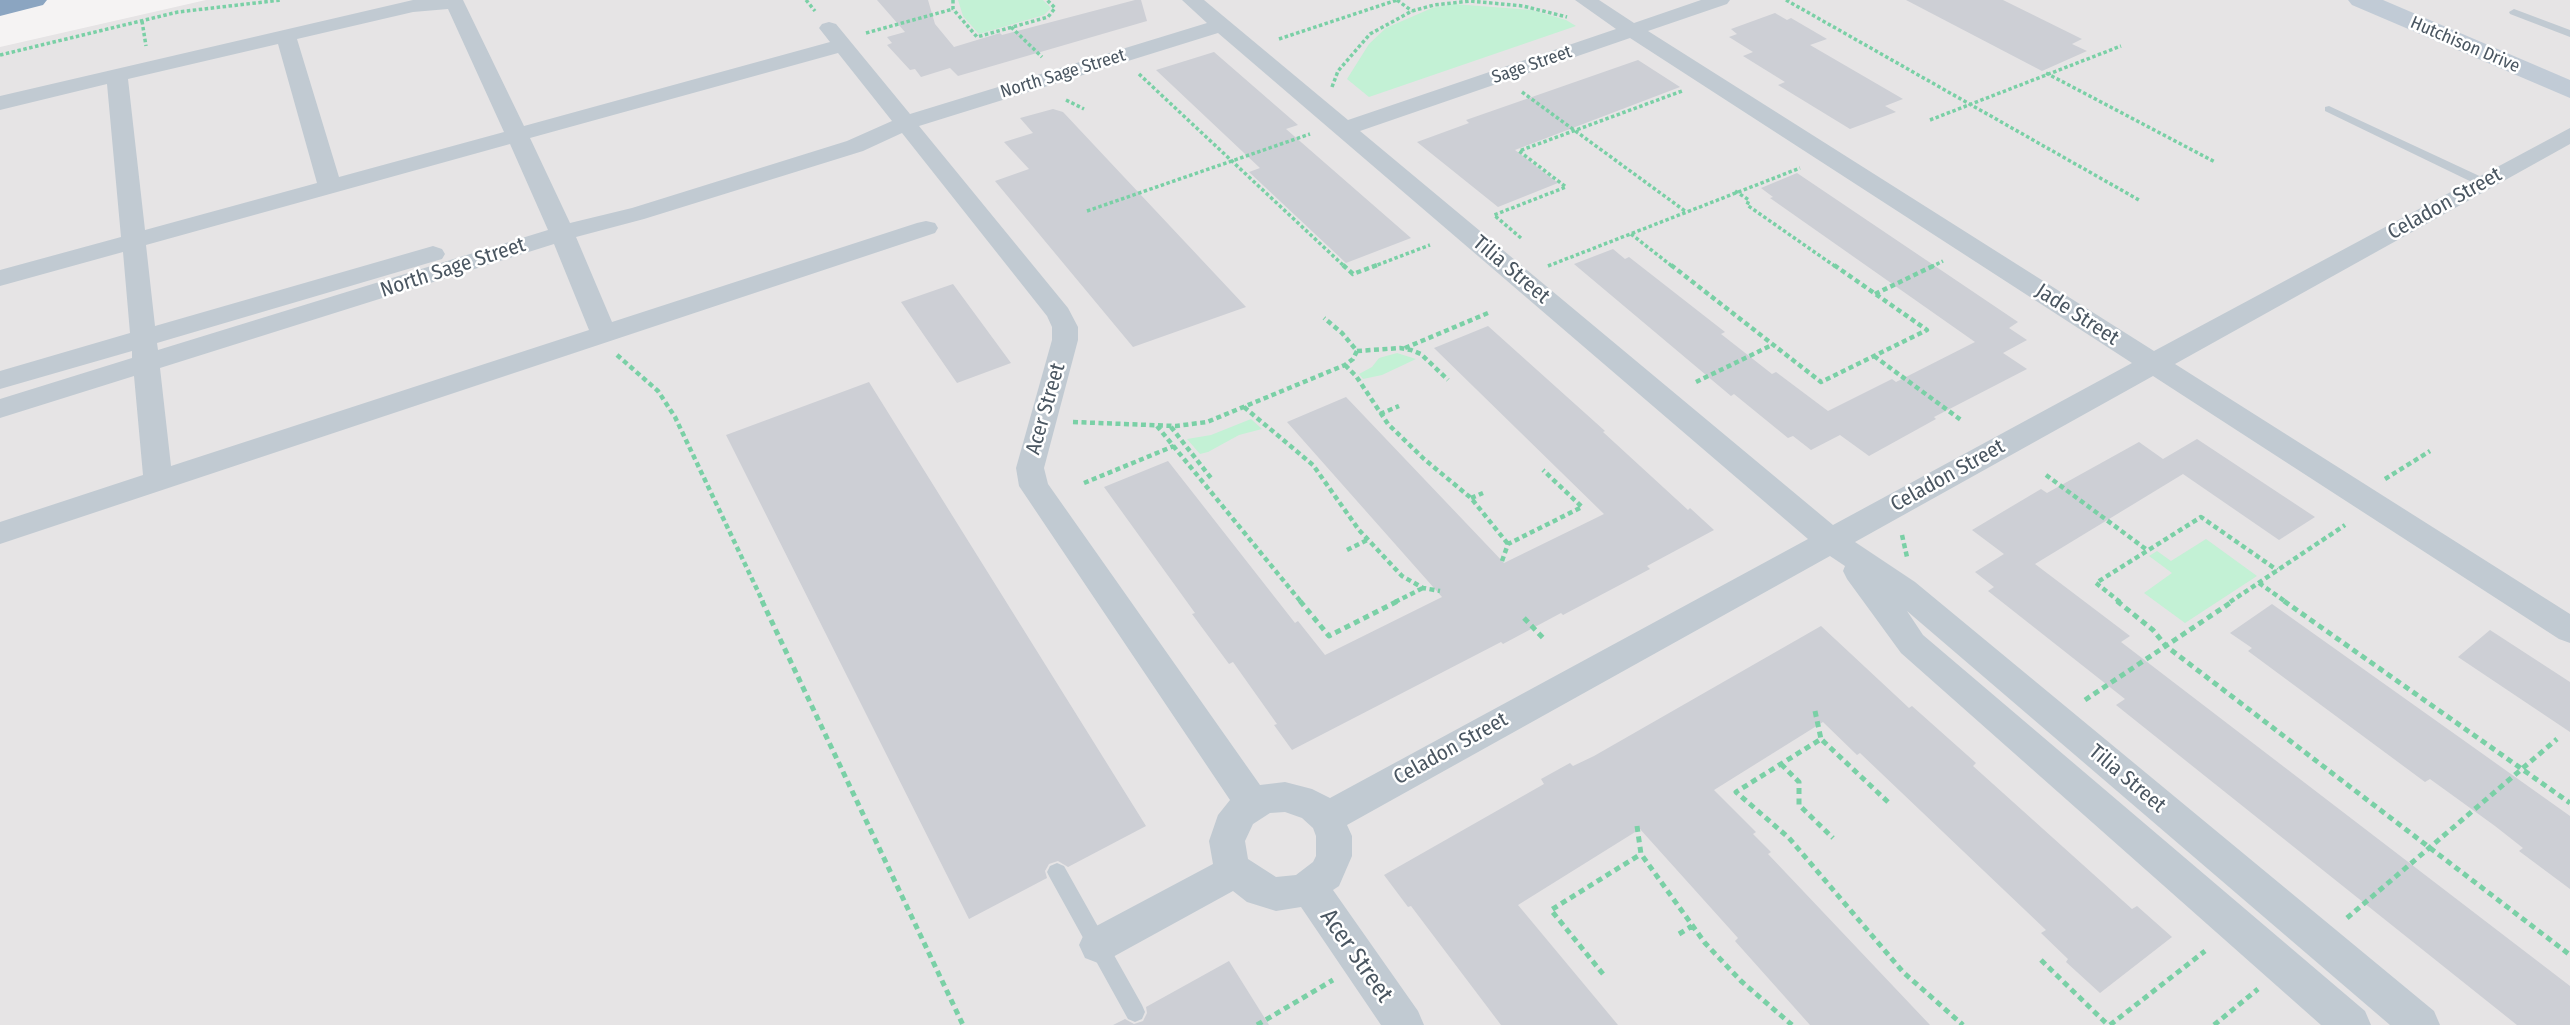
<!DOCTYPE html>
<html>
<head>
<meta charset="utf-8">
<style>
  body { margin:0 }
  canvas { display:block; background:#f5f3f3 }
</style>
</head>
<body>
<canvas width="2570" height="1025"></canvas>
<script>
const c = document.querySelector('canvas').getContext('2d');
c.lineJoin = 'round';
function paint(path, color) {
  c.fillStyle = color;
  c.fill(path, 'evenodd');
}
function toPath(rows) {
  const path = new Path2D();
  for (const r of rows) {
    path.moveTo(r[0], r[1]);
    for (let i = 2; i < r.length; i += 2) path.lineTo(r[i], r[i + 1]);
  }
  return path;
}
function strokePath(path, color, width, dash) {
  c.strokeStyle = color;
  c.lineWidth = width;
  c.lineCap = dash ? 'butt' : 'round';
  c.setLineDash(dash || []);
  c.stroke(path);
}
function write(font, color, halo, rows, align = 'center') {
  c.font = font + ' "Fira Sans Condensed",sans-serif';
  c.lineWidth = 5;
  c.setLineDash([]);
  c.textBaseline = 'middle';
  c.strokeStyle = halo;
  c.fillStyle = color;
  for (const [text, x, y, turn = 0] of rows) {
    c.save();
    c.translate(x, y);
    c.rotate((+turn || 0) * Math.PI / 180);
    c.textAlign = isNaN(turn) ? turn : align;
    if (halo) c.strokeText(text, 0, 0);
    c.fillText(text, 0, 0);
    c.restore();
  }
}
const education = toPath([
  [206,0,2570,0,2570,1025,0,1025,0,47]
]);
const green = toPath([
  [958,0,1043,0,1051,8,1044,15,979,34,963,16],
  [1453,4,1532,10,1566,20,1576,26,1369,97,1347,79,1369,44,1386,28,1432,8],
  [1397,353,1416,359,1382,375,1363,379,1359,374,1372,367,1379,358],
  [1251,419,1262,429,1239,435,1208,452,1200,454,1187,439,1211,435],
  [2206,539,2257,576,2185,623,2144,593,2172,573,2149,556,2157,551,2171,561]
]);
const building = toPath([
  [877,0,928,0,935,24,954,47,1000,33,1002,35,1135,0,1141,0,1147,21,958,76,950,68,921,77,915,69,910,70,887,45,892,43,887,37,905,32],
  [1906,0,2003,0,2082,39,2072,44,2087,51,2042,71],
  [1775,13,1787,20,1791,18,1827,39,1810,45,1903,99,1885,106,1896,112,1850,129,1778,85,1785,82,1743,56,1753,52,1729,37,1737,34,1731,29],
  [1214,52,1298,125,1286,129,1411,238,1346,263,1249,172,1260,168,1156,70],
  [1638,60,1680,87,1515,150,1558,183,1498,207,1417,142,1469,123,1466,120],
  [1053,109,1063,112,1246,307,1133,347,995,181,1029,169,1004,142,1033,133,1020,118],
  [1797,173,2018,322,2009,328,2027,340,2003,353,2027,369,1934,417,1936,419,1869,456,1840,435,1811,450,1793,436,1788,438,1734,394,1731,396,1574,264,1613,249,1625,259,1629,257,1725,332,1721,334,1772,374,1776,372,1828,411,1892,379,1896,382,1975,342,1770,198,1773,197,1761,188],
  [953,284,1011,363,957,383,901,302],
  [1488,326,1605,431,1603,432,1688,510,1690,508,1714,530,1647,566,1650,569,1563,615,1561,613,1503,644,1501,642,1292,750,1274,725,1277,724,1233,662,1229,664,1192,614,1195,613,1104,487,1168,461,1295,623,1298,621,1325,655,1442,597,1287,422,1346,397,1504,563,1604,514,1434,348],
  [869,382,1146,826,1068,867,1058,861,1049,864,1045,871,1047,878,969,919,726,435],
  [2197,439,2315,517,2279,540,2183,474,2035,564,2130,636,2121,642,2570,986,2570,1025,2517,1025,2116,705,2125,699,1988,591,1994,587,1975,572,2004,554,1972,530,2041,489,2047,493,2139,442,2163,459],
  [2272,604,2570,816,2570,889,2519,851,2523,848,2495,826,2430,779,2425,782,2248,651,2252,648,2230,633],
  [1821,626,1909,708,1912,706,1976,763,1973,766,2132,909,2137,906,2172,937,2100,993,2066,962,2068,959,2041,933,2046,930,1860,753,1857,755,1823,722,1714,790,1756,832,1753,834,1771,852,1768,854,1930,1025,1810,1025,1735,941,1738,938,1640,829,1518,905,1618,1025,1501,1025,1411,906,1408,907,1384,875,1544,784,1541,779,1570,763,1573,766,1594,756],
  [2490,630,2570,682,2570,732,2458,657],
  [1229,961,1269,1025,1113,1025,1125,1019,1134,1024,1143,1021,1147,1013,1146,1007]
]);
const pathFar2 = toPath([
  [806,0,815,11],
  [953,0,953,9,977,37,1048,17,1055,8,1047,0],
  [1397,0,1412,11],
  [1786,0,2139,200],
  [142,21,146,46],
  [1011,27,1042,57],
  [866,33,953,9],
  [1279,39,1397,0],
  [0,55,178,12,281,0],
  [2046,73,2215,162],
  [1139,74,1345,267],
  [1332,87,1338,71,1370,34,1412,11,1434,5,1470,1,1523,6,1567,17],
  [1522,92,1685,211],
  [1066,100,1084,109],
  [1930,120,2121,46],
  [1735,191,1749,200,1747,205,1836,267],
  [1087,211,1310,134],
  [1631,234,1673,267],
  [1521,238,1494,215,1566,187,1519,151,1682,91],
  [1548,266,1800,168],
  [1372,267,1430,245],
  [1931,267,1943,261]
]);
const pathFar1 = toPath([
  [1343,265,1353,274,1377,265],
  [1671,265,1821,382,1927,330,1834,265],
  [1875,294,1935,265],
  [1405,348,1488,313],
  [1357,351,1400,348,1411,350,1421,354,1448,380],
  [617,355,658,391,675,417,763,602],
  [1874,356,1961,420],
  [1345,365,1356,376,1388,424,1424,459,1471,498,1508,544],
  [1696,382,1772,345],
  [1244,407,1313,465,1359,530,1402,576,1423,588,1440,591],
  [1380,414,1399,406],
  [1073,422,1176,426,1207,422,1345,365,1353,359,1357,351,1342,333,1324,318],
  [1157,426,1301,602],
  [1171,427,1211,478],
  [2046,475,2147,550],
  [2385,479,2430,451],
  [1084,483,1174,446],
  [1471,498,1483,493],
  [1902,535,1907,557],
  [1347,550,1367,540],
  [1502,561,1508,544,1582,507,1543,470],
  [2259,583,2286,602],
  [1395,602,1423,588],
  [2120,602,2096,583,2201,517,2277,570],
  [2230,602,2345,525]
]);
const path = toPath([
  [762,601,963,1025],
  [1300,601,1329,636,1398,601],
  [2117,601,2153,630,2166,646,2570,955],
  [2284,601,2570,803],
  [1524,618,1545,640],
  [2085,700,2233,601],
  [1815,711,1821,739],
  [1781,764,1799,782,1799,805,1833,838],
  [1888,802,1821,739,1736,792,1789,838,1903,972,1963,1025],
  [1637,826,1641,854,1705,943,1741,981,1792,1025],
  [2347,918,2557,739],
  [1679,934,1692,926],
  [2041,960,2108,1025],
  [1603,974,1551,910,1641,854],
  [1257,1025,1333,980],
  [2110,1025,2205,951],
  [2214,1025,2258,989]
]);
const lane = toPath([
  [2514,9,2570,30,2570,37,2510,14,2509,12,2514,9],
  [2329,106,2488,180,2490,183,2488,186,2480,186,2325,111,2325,107,2329,106],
  [1057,863,1064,866,1142,1005,1145,1012,1142,1019,1135,1022,1128,1019,1050,878,1047,872,1050,866,1057,863]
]);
const street = toPath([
  [413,0,463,0,524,126,830,42,819,28,822,24,829,22,836,24,910,114,1207,23,1182,0,1204,0,1348,120,1616,29,1575,0,1599,0,1634,23,1701,0,1730,0,1727,4,1648,31,2154,351,2570,128,2570,144,2175,364,2570,614,2570,643,2559,639,2153,376,1855,542,1915,582,2434,1011,2440,1025,2390,1025,1907,611,1923,635,2365,1011,2371,1025,2321,1025,1901,653,1847,579,1843,571,1845,566,1830,556,1347,825,1352,836,1352,856,1339,886,1333,890,1418,1011,1424,1025,1381,1025,1301,907,1276,911,1247,902,1233,891,1111,958,1098,963,1085,958,1079,945,1085,932,1213,864,1209,841,1218,815,1230,800,1019,486,1016,468,1052,340,1052,327,1047,316,902,133,863,151,644,219,576,237,612,322,917,223,926,221,935,223,938,228,935,233,0,544,0,522,143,475,134,376,0,418,0,399,132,358,132,351,0,389,0,371,130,333,123,252,0,286,0,270,121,237,107,84,0,110,0,96,413,0],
  [448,9,504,132,339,177,297,39,413,12,448,9],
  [1218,33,1808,539,1330,798,1312,789,1285,782,1260,785,1048,484,1044,468,1078,340,1078,327,1068,308,919,126,1218,33],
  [1630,38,2132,363,1833,525,1360,131,1630,38],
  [278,44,317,183,145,230,128,79,278,44],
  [838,53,892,121,847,141,632,208,570,223,530,138,838,53],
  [510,144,548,230,158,350,157,343,442,259,445,254,442,249,433,246,155,326,146,245,510,144],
  [554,244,589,330,171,466,160,368,554,244],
  [1285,812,1302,818,1313,828,1316,836,1316,856,1313,862,1296,875,1276,877,1248,859,1245,841,1253,824,1270,813,1285,812]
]);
const secondary = toPath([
  [2348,0,2383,0,2570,80,2570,98,2352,5,2348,0]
]);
const highway = toPath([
  [0,0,47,0,43,5,0,16,0,0]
]);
const farStreetnames = [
  ["Hutchison Drive",2465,45,23],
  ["Sage Street",1532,65,-19],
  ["North Sage Street",1063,74,-17]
];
const streetNames = [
  ["Celadon Street",2445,204,-29],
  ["North Sage Street",453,268,-18],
  ["Tilia Street",1511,270,40],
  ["Jade Street",2077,315,33],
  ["Acer Street",1046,409,-74],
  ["Celadon Street",1948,476,-29],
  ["Celadon Street",1451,749,-29],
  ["Tilia Street",2127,779,40]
];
const nearStreetnames = [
  ["Acer Street",1356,956,55]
];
paint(education, '#e6e4e5');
paint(green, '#c3f1d5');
paint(building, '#cdcfd5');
strokePath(pathFar2, '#7ad0a6', 3.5, [3.5, 2.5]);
strokePath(pathFar1, '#7ad0a6', 4.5, [5, 3.5]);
strokePath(path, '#7ad0a6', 5, [6, 4.5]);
paint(lane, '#c1cad2');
paint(street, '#c1cad2');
paint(secondary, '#c1cbd6');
paint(highway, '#8ba5c1');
write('18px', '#4a5661', '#fff', farStreetnames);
write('21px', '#4a5661', '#fff', streetNames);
write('24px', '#4a5661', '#fff', nearStreetnames);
</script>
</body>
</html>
